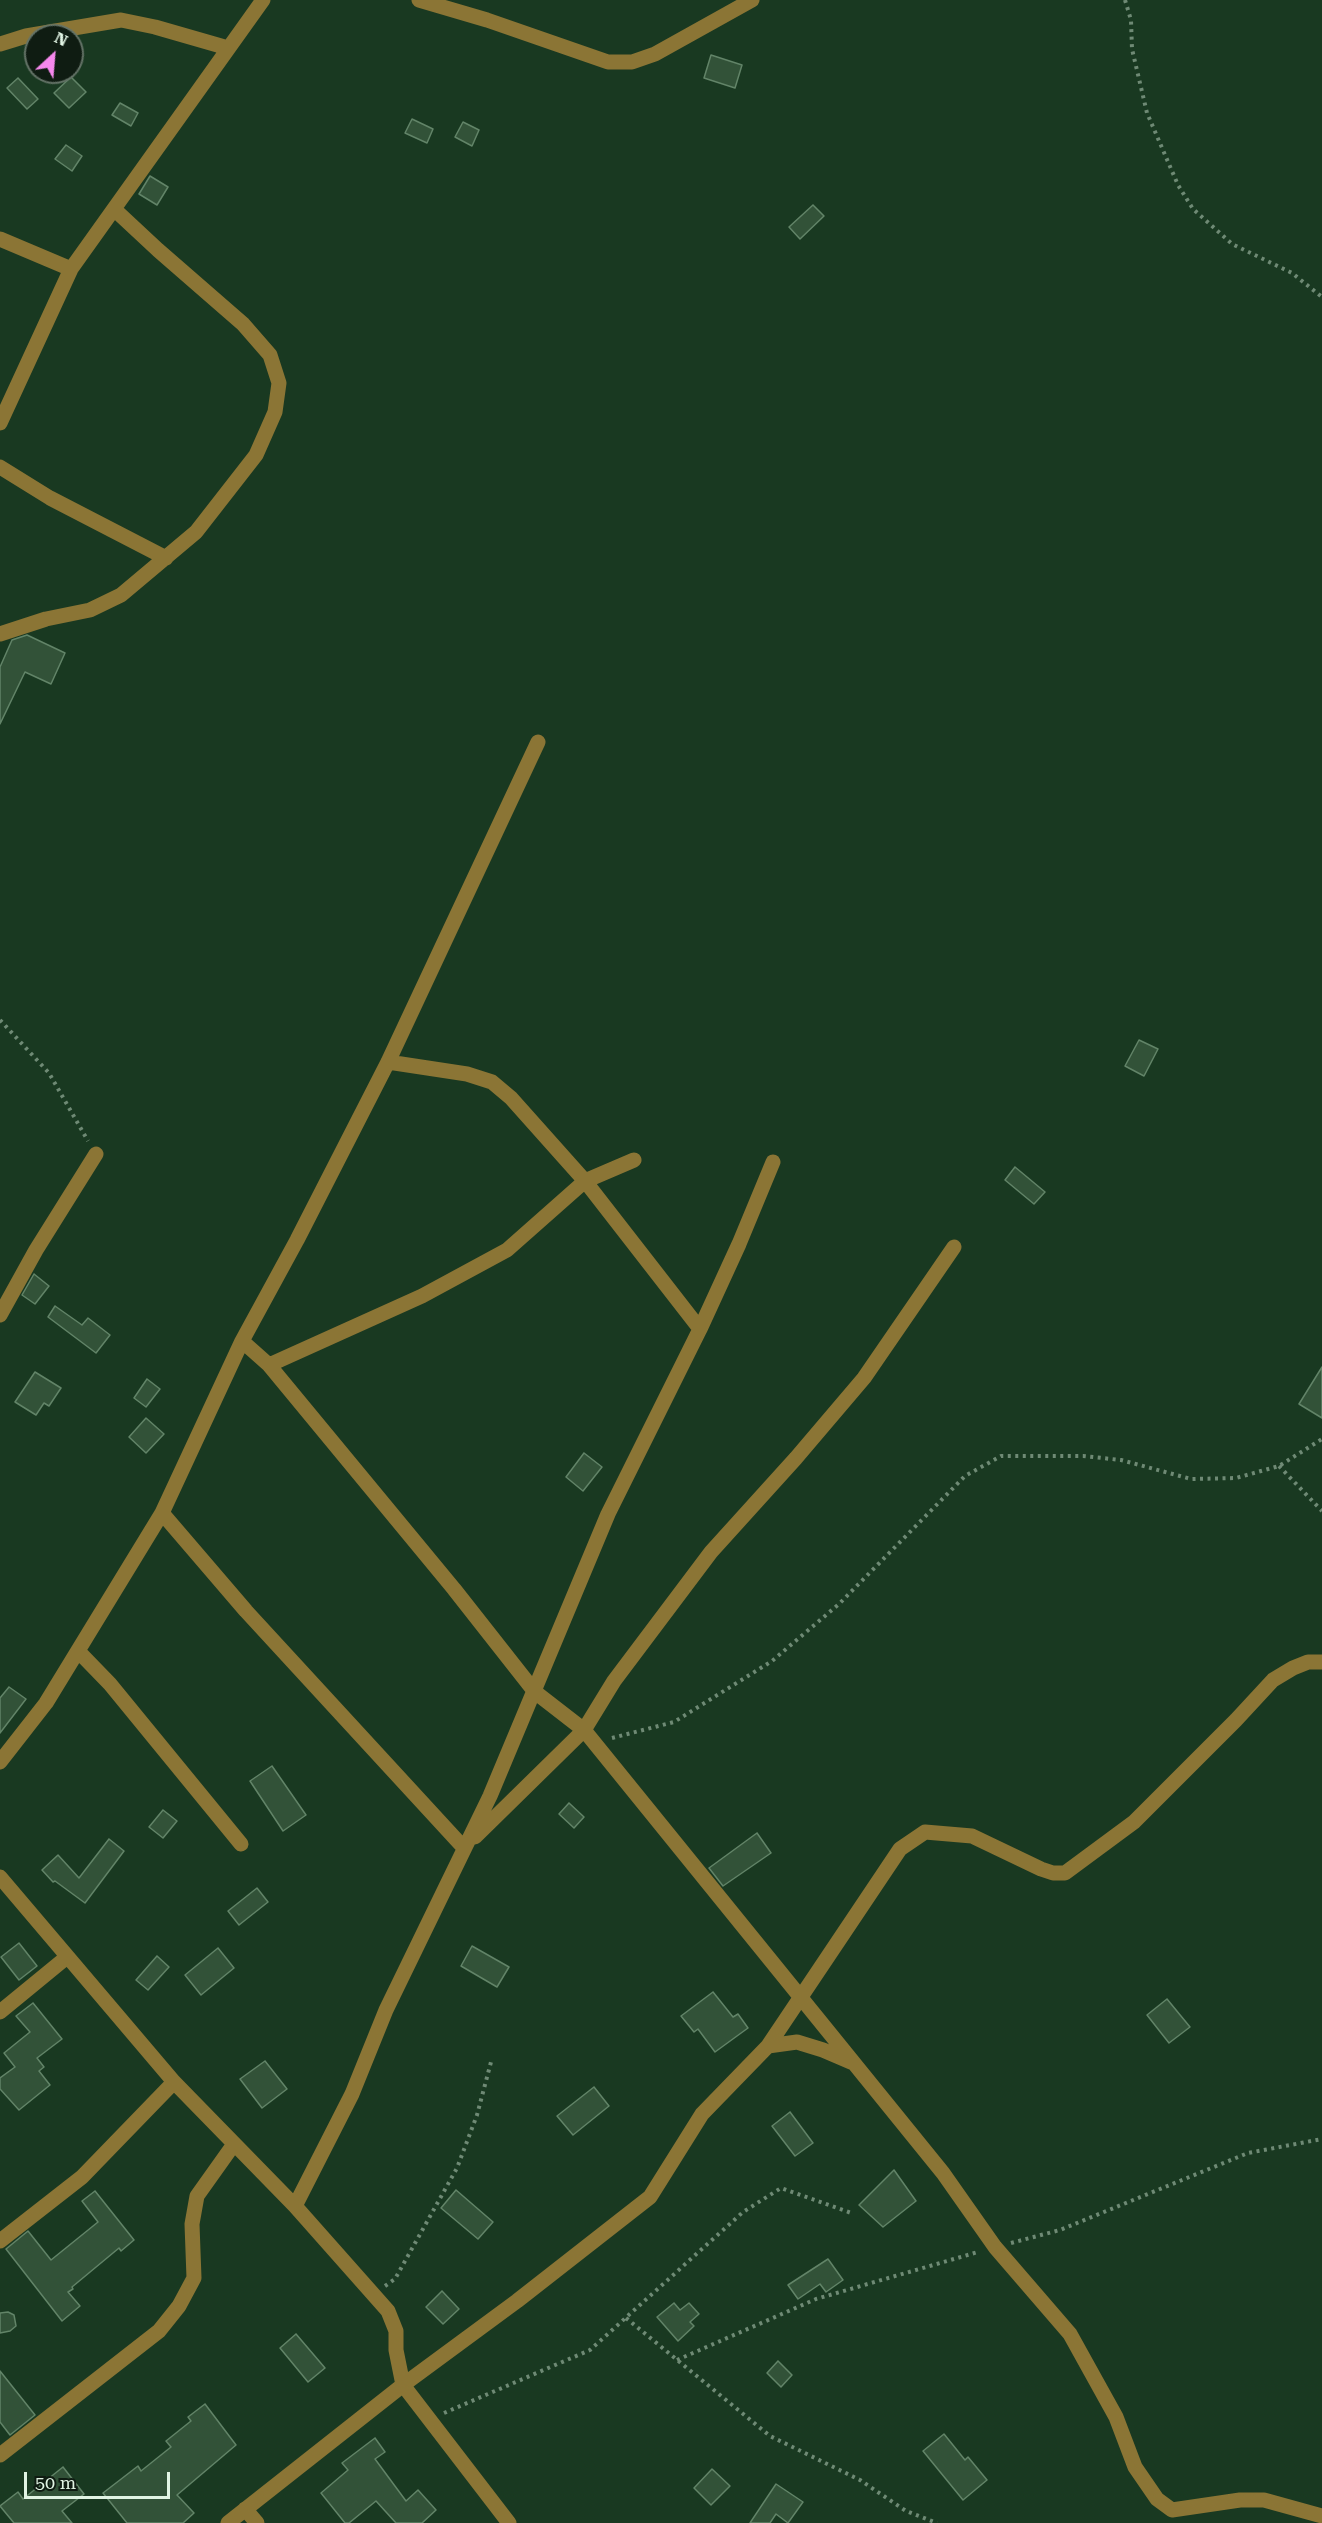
<!DOCTYPE html>
<html>
<head>
<meta charset="utf-8">
<style>
  body { margin:0 }
  #map { position:relative; width:1322px; height:2523px; overflow:hidden; background:#193921; font-family:"Roboto Serif",serif }
  canvas { display:block }
  .north { position:absolute; left:24px; top:24px; width:60px; height:60px; box-sizing:border-box; background:#0f1c12; border:2px solid #637266; border-radius:50%; rotate:26deg; font-size:16px; font-weight:700; line-height:24px; text-align:center; color:#e1f4e4 }
  .north::after { content:''; display:block; margin:auto; width:21px; height:27px; background:#f688ed; clip-path:polygon(50% 0,100% 100%,50% 72%,0 100%) }
  .scale { position:absolute; left:24px; top:2472px; width:146px; height:27px; box-sizing:border-box; border:3px solid #e1f4e4; border-top:0; padding-left:8px; font-size:18px; line-height:21px; white-space:nowrap; color:#e1f4e4; -webkit-text-stroke:4px #0f1c12; paint-order:stroke }
</style>
</head>
<body>
<div id="map">
<canvas width="1322" height="2523"></canvas>
<div class="north">N</div>
<div class="scale">50 m</div>
</div>
<script>
const c = document.querySelector('canvas').getContext('2d');
c.lineJoin = 'round';
function paint(path, color) {
  c.fillStyle = color;
  c.fill(path, 'evenodd');
}
function toPath(rows) {
  const path = new Path2D();
  for (const r of rows) {
    path.moveTo(r[0], r[1]);
    for (let i = 2; i < r.length; i += 2) path.lineTo(r[i], r[i + 1]);
  }
  return path;
}
function strokePath(path, color, width, dash) {
  c.strokeStyle = color;
  c.lineWidth = width;
  c.lineCap = dash ? 'butt' : 'round';
  c.setLineDash(dash || []);
  c.stroke(path);
}
const building = toPath([
  [711,55,742,65,735,88,704,78,711,55],
  [71,77,86,92,69,108,54,93,71,77],
  [18,78,38,99,27,109,7,88,18,78],
  [120,103,138,113,131,126,112,115,120,103],
  [412,119,433,129,427,143,405,133,412,119],
  [463,122,479,130,472,146,455,137,463,122],
  [66,145,82,156,72,171,55,159,66,145],
  [150,176,168,187,157,205,139,194,150,176],
  [813,205,824,216,800,239,789,227,813,205],
  [27,635,65,653,51,684,25,672,0,724,0,667,12,640,27,635],
  [1139,1040,1158,1049,1144,1076,1125,1066,1139,1040],
  [1015,1167,1045,1192,1034,1204,1005,1180,1015,1167],
  [34,1274,49,1286,35,1304,22,1295,34,1274],
  [55,1306,82,1325,88,1318,110,1335,96,1353,48,1317,55,1306],
  [1322,1367,1322,1418,1299,1404,1322,1367],
  [35,1372,61,1388,49,1406,44,1403,36,1415,15,1402,35,1372],
  [147,1379,160,1389,146,1407,134,1398,147,1379],
  [146,1418,164,1434,146,1453,129,1437,146,1418],
  [584,1453,602,1467,583,1491,566,1477,584,1453],
  [9,1687,26,1699,0,1733,0,1698,9,1687],
  [272,1766,306,1815,283,1831,250,1781,272,1766],
  [569,1803,584,1817,574,1828,559,1814,569,1803],
  [163,1810,177,1821,163,1838,149,1827,163,1810],
  [757,1833,771,1853,723,1886,709,1868,757,1833],
  [109,1839,124,1851,85,1903,55,1881,53,1882,42,1870,58,1855,79,1878,109,1839],
  [257,1888,268,1902,239,1925,228,1911,257,1888],
  [19,1943,37,1966,19,1980,1,1957,19,1943],
  [472,1946,509,1967,497,1987,461,1966,472,1946],
  [218,1948,234,1968,201,1995,185,1975,218,1948],
  [157,1956,169,1967,148,1990,136,1980,157,1956],
  [713,1992,733,2017,738,2014,748,2028,715,2052,698,2029,694,2032,681,2016,713,1992],
  [1167,1999,1190,2027,1169,2043,1147,2015,1167,1999],
  [33,2003,62,2039,37,2058,44,2067,39,2071,50,2085,19,2110,0,2089,0,2078,15,2067,4,2053,30,2032,16,2016,33,2003],
  [265,2061,287,2089,262,2108,240,2079,265,2061],
  [594,2087,609,2106,573,2135,557,2116,594,2087],
  [790,2112,813,2143,795,2156,772,2126,790,2112],
  [894,2170,916,2201,883,2227,859,2205,894,2170],
  [456,2190,493,2222,478,2239,441,2208,456,2190],
  [95,2191,134,2240,121,2251,119,2248,72,2287,73,2289,68,2292,80,2306,62,2321,6,2249,28,2231,51,2260,98,2222,82,2201,95,2191],
  [828,2259,843,2280,826,2292,820,2284,798,2299,788,2285,828,2259],
  [442,2291,459,2309,443,2324,426,2307,442,2291],
  [674,2303,680,2310,689,2303,699,2314,690,2322,694,2326,678,2341,657,2317,674,2303],
  [8,2312,14,2315,16,2326,10,2331,0,2333,0,2313,8,2312],
  [296,2334,325,2368,308,2382,280,2348,296,2334],
  [778,2361,792,2375,781,2387,767,2373,778,2361],
  [0,2371,35,2415,10,2435,0,2422,0,2371],
  [205,2404,236,2445,177,2495,194,2513,183,2523,127,2523,103,2493,138,2466,141,2471,171,2447,166,2441,191,2421,188,2417,205,2404],
  [944,2434,965,2460,968,2457,987,2480,963,2500,923,2451,944,2434],
  [375,2438,385,2452,375,2459,406,2501,418,2490,436,2510,422,2523,396,2523,376,2501,349,2523,345,2523,321,2493,348,2470,342,2463,375,2438],
  [63,2467,84,2494,62,2511,72,2523,14,2523,0,2506,18,2492,23,2499,63,2467],
  [712,2469,730,2486,711,2505,694,2488,712,2469],
  [776,2484,803,2502,788,2523,776,2514,770,2523,750,2523,776,2484]
]);
const path = toPath([
  [1125,0,1131,20,1132,49,1147,113,1178,185,1193,209,1232,244,1292,273,1322,297],
  [0,1020,49,1073,88,1141],
  [1279,1466,1322,1511],
  [612,1738,674,1722,772,1661,839,1604,965,1476,1001,1456,1083,1456,1121,1460,1191,1479,1236,1478,1279,1466,1322,1439],
  [1011,2243,1060,2230,1248,2153,1322,2139],
  [385,2286,395,2279,457,2168,477,2115,491,2062],
  [626,2318,770,2436,860,2480,906,2511,937,2523],
  [677,2360,816,2299,978,2252],
  [444,2413,590,2350,743,2212,781,2188,854,2214]
]);
const minor = toPath([
  [419,0,487,20,608,62,632,62,655,54,752,0],
  [0,44,26,36,121,20,155,27,228,48],
  [0,239,71,269],
  [0,423,71,269,263,0],
  [0,467,50,498,166,558],
  [0,634,46,619,90,610,121,595,196,532,256,455,275,412,279,383,270,355,243,324,158,250,114,209],
  [388,1062,467,1074,492,1082,511,1098,585,1181,700,1329],
  [0,1315,36,1250,96,1154],
  [242,1341,269,1365,454,1589,535,1692,584,1730,943,2173,995,2247,1070,2334,1116,2417,1135,2467,1157,2499,1172,2510,1240,2500,1264,2500,1322,2516],
  [269,1365,422,1296,507,1250,585,1181,634,1160],
  [162,1513,246,1611,464,1848],
  [78,1651,110,1684,241,1844],
  [0,1762,46,1703,162,1513,242,1341,297,1240,388,1062,538,742],
  [475,1837,584,1730,614,1681,711,1552,796,1458,864,1378,954,1247],
  [0,1877,174,2082,295,2206,388,2311,396,2331,396,2350,403,2385,517,2301,650,2197,702,2114,768,2046,900,1849,925,1832,972,1836,1041,1869,1053,1873,1065,1873,1134,1822,1236,1720,1273,1680,1293,1668,1308,1662,1322,1662],
  [0,2012,67,1957],
  [768,2046,797,2042,823,2050,851,2062],
  [295,2206,352,2094,386,2010,490,1796,608,1514,700,1329,739,1244,773,1162],
  [0,2241,82,2177,174,2082],
  [0,2455,159,2331,179,2306,194,2278,192,2224,197,2196,234,2144],
  [245,2509,257,2523],
  [228,2523,403,2385,509,2523]
]);
paint(building, '#325238');
strokePath(building, '#628468', 1.5);
strokePath(path, '#6f8a75', 4, [3, 4.5]);
strokePath(minor, '#8b7535', 15);
</script>
</body>
</html>
